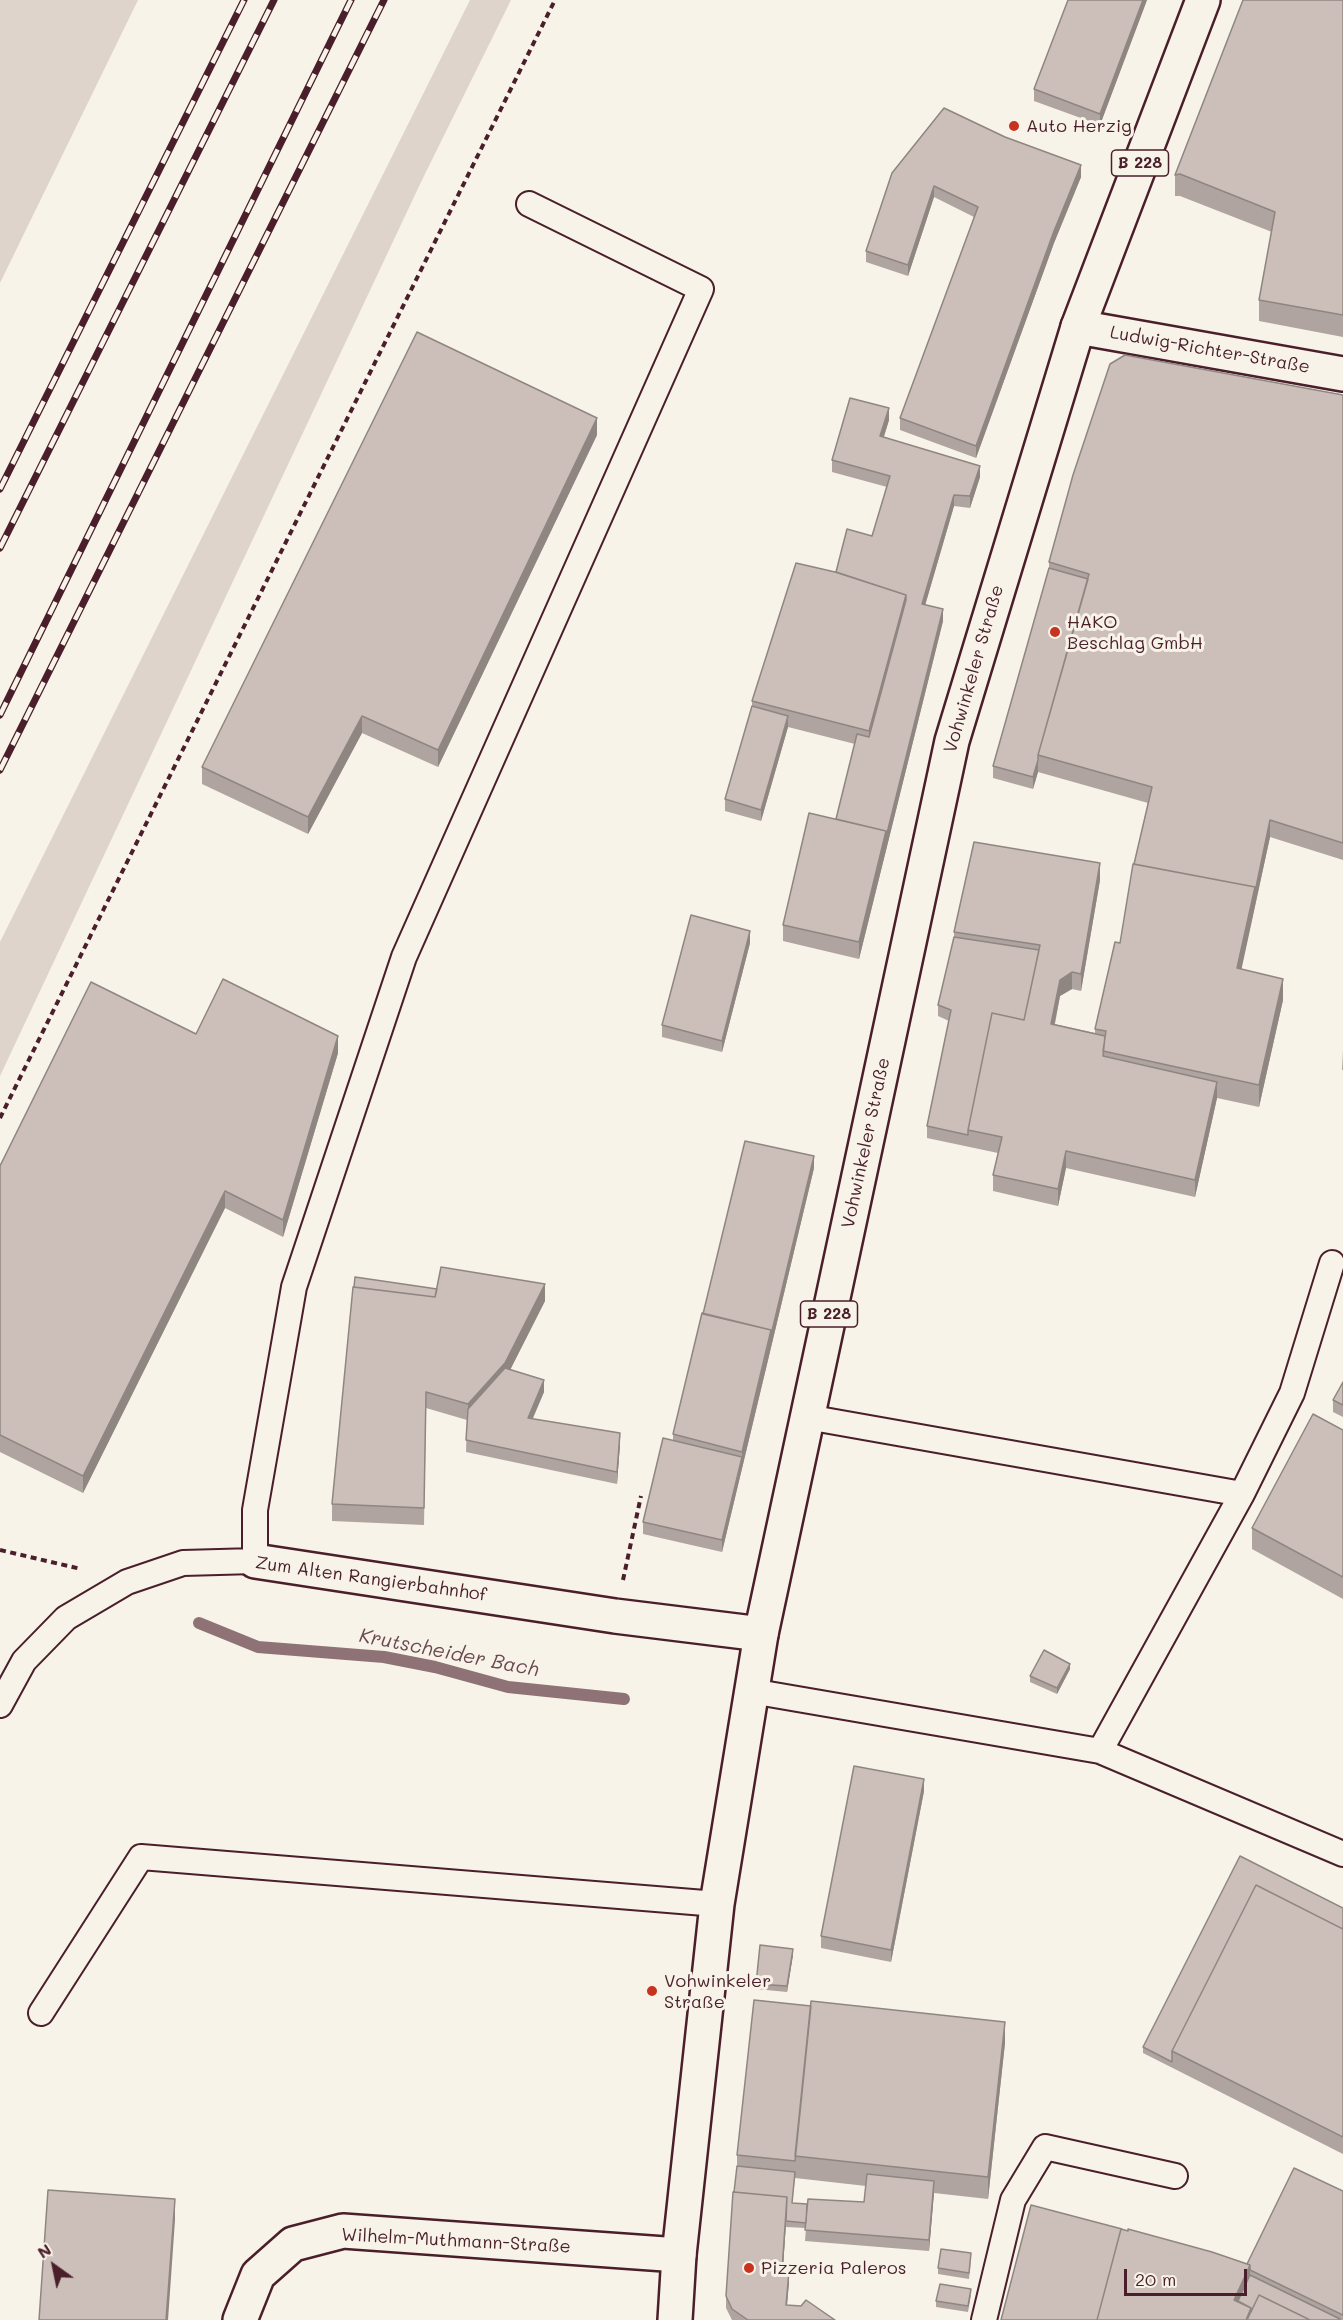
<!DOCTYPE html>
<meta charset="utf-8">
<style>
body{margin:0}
#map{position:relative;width:1343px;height:2320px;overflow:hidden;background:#f7f3e8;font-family:Mali,sans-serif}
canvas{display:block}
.north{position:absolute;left:24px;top:2236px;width:60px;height:60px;-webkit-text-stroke:4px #f7f3e8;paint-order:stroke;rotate:327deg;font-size:16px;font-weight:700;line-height:24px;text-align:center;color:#4a1f2b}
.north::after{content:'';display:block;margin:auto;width:21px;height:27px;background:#4a1f2b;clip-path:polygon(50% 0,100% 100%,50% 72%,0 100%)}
.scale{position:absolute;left:1124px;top:2269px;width:123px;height:27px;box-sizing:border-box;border:3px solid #4a1f2b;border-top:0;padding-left:8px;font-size:18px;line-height:21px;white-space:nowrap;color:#4a1f2b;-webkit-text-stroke:4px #f7f3e8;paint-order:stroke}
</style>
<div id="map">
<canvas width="1343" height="2320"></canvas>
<div class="north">N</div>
<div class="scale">20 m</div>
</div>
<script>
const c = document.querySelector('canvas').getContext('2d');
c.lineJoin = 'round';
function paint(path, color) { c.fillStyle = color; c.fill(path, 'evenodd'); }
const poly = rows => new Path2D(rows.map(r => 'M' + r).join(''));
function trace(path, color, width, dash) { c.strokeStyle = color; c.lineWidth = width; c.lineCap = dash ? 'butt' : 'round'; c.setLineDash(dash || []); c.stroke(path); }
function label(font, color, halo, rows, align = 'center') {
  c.font = font + ' Mali,sans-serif'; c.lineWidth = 6; c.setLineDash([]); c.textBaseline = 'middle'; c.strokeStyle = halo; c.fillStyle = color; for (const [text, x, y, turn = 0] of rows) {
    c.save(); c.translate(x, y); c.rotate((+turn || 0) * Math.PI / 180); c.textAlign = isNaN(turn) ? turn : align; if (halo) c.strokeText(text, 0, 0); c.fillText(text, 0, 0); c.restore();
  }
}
const green = poly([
 [0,0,138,0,0,283],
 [470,0,511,0,422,180,0,1076,0,942]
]);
const stream = poly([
 [199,1623,258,1647,384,1657,435,1667,508,1687,624,1699]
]);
const path = poly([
 [0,1118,555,0],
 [0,1550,81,1569],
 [623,1580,641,1496]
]);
const service = poly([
 [807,1417,1242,1494],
 [751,1691,1100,1751,1343,1854],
 [0,1705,24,1661,66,1618,127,1582,183,1563,255,1561,255,1510,294,1287,404,957,701,289,529,204],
 [1100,1751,1242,1494,1292,1393,1332,1263],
 [41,2013,141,1857,717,1904],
 [984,2320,1013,2200,1045,2147,1175,2176]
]);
const minor = poly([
 [1078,327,1343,374],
 [255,1561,615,1616,761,1634],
 [240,2320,258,2275,293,2244,343,2231,679,2255]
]);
const primary = poly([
 [675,2320,679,2255,717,1904,761,1634,952,741,1078,327,1203,0]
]);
const rail = poly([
 [0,489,244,0],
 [0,548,274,0],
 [0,715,351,0],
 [0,770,384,0]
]);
const wall = poly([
 [1147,0,1100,125,1034,101,1034,89],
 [1343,0,1343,337,1259,321,1259,300,1272,232,1180,196,1175,196,1175,175],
 [892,173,1081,177,1054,243,976,458,900,430,900,418,974,217,934,197,908,276,866,262,866,251],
 [1343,395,1343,860,1270,837,1241,969,1283,1000,1259,1107,1217,1098,1195,1197,1066,1168,1058,1206,993,1191,993,1175,998,1153,927,1138,927,1126,949,1021,938,1016,938,1005,954,937,954,932,1100,880,1081,991,1072,989,1060,996,1055,1024,1095,1033,1095,1029,1120,943,1134,864,1148,803,1038,772,1033,789,993,778,993,766,1049,568,1049,562],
 [889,420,884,437,980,477,970,508,954,506,925,605,943,621,859,959,783,941,783,925,836,819,855,744,788,727,761,821,725,811,725,799,752,706,752,701,836,572,872,536,887,487,832,472,832,460],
 [597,435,438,767,362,733,308,834,202,784,202,767],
 [750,943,722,1052,662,1037,662,1025],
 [196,1034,338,1053,283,1237,225,1208,83,1493,0,1452,0,1166],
 [1343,1050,1343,1070,1342,1070],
 [814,1168,722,1552,643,1534,643,1522,673,1441,673,1434,703,1314],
 [437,1289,545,1301,510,1370,544,1392,532,1419,620,1444,617,1484,466,1452,467,1420,426,1408,424,1525,332,1521,332,1504],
 [1343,1382,1343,1417,1333,1412,1333,1400],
 [1343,1430,1343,1599,1252,1549,1252,1528],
 [1070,1669,1057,1694,1030,1682,1030,1676],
 [924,1791,891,1962,821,1948,821,1936],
 [1343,1908,1343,2154,1143,2053,1143,2047],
 [793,1955,787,1992,756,1989,756,1984],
 [1005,2043,988,2199,934,2193,929,2251,805,2241,806,2228,786,2227,786,2220,783,2270,789,2282,787,2305,835,2320,732,2320,726,2308,726,2296,734,2192,737,2166,737,2155],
 [795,2178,866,2186,864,2202,807,2204,792,2203],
 [1343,2191,1343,2320,1001,2320,1247,2264],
 [971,2259,969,2279,938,2274,938,2268],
 [971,2295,968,2312,936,2307,936,2301]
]);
const shadedWall = poly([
 [1143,0,1147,0,1100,125,1100,114],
 [1081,165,1081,177,1054,243,976,458,976,446,1054,231],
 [934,186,934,197,908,276,908,265],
 [889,408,889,420,880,448,880,436],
 [597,418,597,435,438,767,438,750],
 [980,466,980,477,970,508,970,496],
 [954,495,954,506,922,616,922,604],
 [906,595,906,612,869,748,869,731],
 [943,609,943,621,859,959,859,942,886,831],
 [362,716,362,733,308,834,308,817],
 [788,716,788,727,761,821,761,810],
 [1038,760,1038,772,1033,789,1033,777],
 [1270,820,1270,837,1237,990,1237,968],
 [1100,863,1100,880,1081,991,1081,974],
 [750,931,750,943,722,1052,722,1041],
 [1072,972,1072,989,1060,996,1051,1041,1051,1024,1060,980],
 [1283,979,1283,1000,1259,1107,1259,1085],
 [338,1036,338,1053,283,1237,283,1220],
 [1217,1082,1217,1098,1195,1197,1195,1180],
 [1066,1151,1066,1168,1058,1206,1058,1189],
 [814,1156,814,1168,722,1552,722,1540,742,1457,742,1452],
 [225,1191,225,1208,83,1493,83,1476],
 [545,1284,545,1301,505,1380,468,1420,468,1404],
 [544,1380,544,1392,528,1430,528,1418],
 [620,1433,620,1444,617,1484,617,1472],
 [1070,1664,1070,1669,1057,1694,1057,1688],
 [924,1779,924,1791,891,1962,891,1950],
 [793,1949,793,1955,787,1992,787,1986],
 [1005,2022,1005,2043,988,2199,988,2177],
 [934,2181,934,2193,929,2251,929,2240],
 [787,2197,787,2208,782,2282,782,2270],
 [175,2199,175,2220,168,2320,166,2320],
 [1250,2265,1250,2287,1239,2312,1234,2300],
 [789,2271,789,2282,786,2317,786,2305]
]);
const building = poly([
 [1068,0,1143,0,1100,114,1034,89,1068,0],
 [1243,0,1343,0,1343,315,1259,300,1275,212,1180,174,1175,175,1243,0],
 [944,108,1005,137,1081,165,1054,231,976,446,900,418,978,207,934,186,908,265,866,251,892,173,944,108],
 [417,332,597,418,438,750,362,716,308,817,202,767,417,332],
 [1125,355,1343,395,1343,843,1270,820,1255,892,1255,887,1134,864,1152,787,1038,755,1089,574,1049,562,1073,475,1110,364,1125,355],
 [850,398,889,408,880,436,980,466,970,496,954,495,922,604,943,609,886,837,886,831,836,819,857,734,869,737,906,600,906,595,836,572,847,529,872,536,890,476,832,460,850,398],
 [796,563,835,572,906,595,869,731,752,701,796,563],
 [1049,568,1088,579,1038,755,1038,760,1033,777,993,766,1049,568],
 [752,706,788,716,761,810,725,799,752,706],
 [809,813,886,831,859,942,783,925,809,813],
 [974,842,1100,863,1081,974,1072,972,1060,980,1051,1024,1105,1036,1103,1056,1217,1082,1195,1180,1066,1151,1058,1189,993,1175,1002,1137,968,1130,992,1013,1024,1020,1040,945,954,932,974,842],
 [1133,864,1255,887,1237,968,1283,979,1259,1085,1103,1051,1106,1031,1095,1029,1115,942,1120,943,1133,864],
 [691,915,750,931,722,1041,662,1025,691,915],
 [954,937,1039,950,1024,1020,992,1013,968,1130,968,1135,927,1126,951,1010,938,1005,954,937],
 [223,979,338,1036,283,1220,225,1191,83,1476,0,1435,0,1166,91,982,196,1034,223,979],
 [745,1141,814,1156,771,1335,771,1330,703,1314,745,1141],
 [441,1267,545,1284,505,1363,468,1404,426,1392,424,1508,332,1504,353,1287,435,1297,441,1267],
 [355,1277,437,1289,435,1297,354,1287,355,1277],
 [702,1313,771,1330,742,1452,673,1434,702,1313],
 [505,1368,544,1380,528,1418,620,1433,617,1472,466,1440,468,1409,505,1368],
 [1343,1382,1343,1405,1333,1400,1343,1382],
 [1313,1414,1343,1430,1343,1577,1252,1528,1313,1414],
 [663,1438,742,1457,722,1540,643,1522,663,1438],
 [1044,1650,1070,1664,1057,1688,1030,1676,1044,1650],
 [854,1766,924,1779,891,1950,821,1936,854,1766],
 [1240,1856,1343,1908,1343,1929,1256,1885,1172,2051,1172,2062,1143,2047,1240,1856],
 [1256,1885,1343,1929,1343,2137,1172,2051,1256,1885],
 [760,1945,793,1949,787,1986,756,1984,760,1945],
 [754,2000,811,2006,795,2161,737,2155,754,2000],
 [811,2001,1005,2022,988,2177,795,2156,811,2001],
 [737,2166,795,2172,792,2203,807,2204,806,2223,786,2221,787,2197,734,2192,737,2166],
 [1294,2168,1343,2191,1343,2315,1250,2270,1250,2265,1247,2264,1294,2168],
 [867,2174,934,2181,929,2240,805,2230,808,2199,864,2202,867,2174],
 [48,2190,175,2199,166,2320,39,2320,48,2190],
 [733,2192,787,2197,782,2270,789,2271,786,2305,801,2306,806,2300,835,2320,748,2320,732,2309,726,2296,733,2192],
 [1031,2205,1122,2229,1121,2229,1097,2320,1001,2320,1031,2205],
 [1121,2229,1128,2231,1128,2229,1212,2252,1250,2265,1234,2300,1251,2308,1246,2320,1097,2320,1121,2229],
 [941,2249,971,2253,969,2273,938,2268,941,2249],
 [1250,2275,1340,2319,1339,2320,1310,2320,1259,2295,1251,2312,1251,2308,1238,2301,1250,2275],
 [940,2284,971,2289,968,2306,936,2301,940,2284],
 [1259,2295,1310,2320,1247,2320,1259,2295]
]);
const markers = [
 [1014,126,6,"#c8321e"],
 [1055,632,6,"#c8321e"],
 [652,1991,6,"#c8321e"],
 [749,2268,6,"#c8321e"]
];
const shields = [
 [1140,163,57],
 [829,1314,57]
];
const shieldNames = [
 ["B 228",1140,163],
 ["B 228",829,1314]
];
const poiNames = [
 ["Auto Herzig",1026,126],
 ["HAKO",1067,622],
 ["Beschlag GmbH",1067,643],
 ["Vohwinkeler",664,1981],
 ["Straße",664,2002],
 ["Pizzeria Paleros",761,2268]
];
const streetNames = [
 ["Ludwig-Richter-Straße",1210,350,10],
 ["Vohwinkeler Straße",974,669,-74],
 ["Vohwinkeler Straße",866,1143,-78],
 ["Zum Alten Rangierbahnhof",371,1579,8],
 ["Wilhelm-Muthmann-Straße",456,2241,3]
];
const waterNames = [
 ["Krutscheider Bach",449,1653,11]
];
paint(green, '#ded4cc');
trace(stream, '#8e7275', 12);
trace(service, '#4a1f2b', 28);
trace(minor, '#4a1f2b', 38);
trace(primary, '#4a1f2b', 38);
trace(path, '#4a1f2b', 4, [6, 4.5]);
trace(service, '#f7f3e8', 24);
trace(minor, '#f7f3e8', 33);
trace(primary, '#f7f3e8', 33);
trace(rail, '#4a1f2b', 7);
trace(rail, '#f7f3e8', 4.5, [14]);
paint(wall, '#afa49f');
paint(shadedWall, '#8f8682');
paint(building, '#ccbfb9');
trace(building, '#8f8682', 1.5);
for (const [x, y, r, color] of markers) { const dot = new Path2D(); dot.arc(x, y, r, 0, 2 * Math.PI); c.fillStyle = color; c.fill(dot); trace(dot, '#f7f3e8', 2); }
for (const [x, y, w] of shields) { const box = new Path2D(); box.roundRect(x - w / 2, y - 13, w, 26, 4.5); c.fillStyle = '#f7f3e8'; c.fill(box); trace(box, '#4a1f2b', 1.5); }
label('bold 16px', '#4a1f2b', null, shieldNames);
label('18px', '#4a1f2b', '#f7f3e8', poiNames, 'left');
label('18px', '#4a1f2b', '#f7f3e8', streetNames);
label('italic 20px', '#6c4950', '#f7f3e8', waterNames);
</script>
